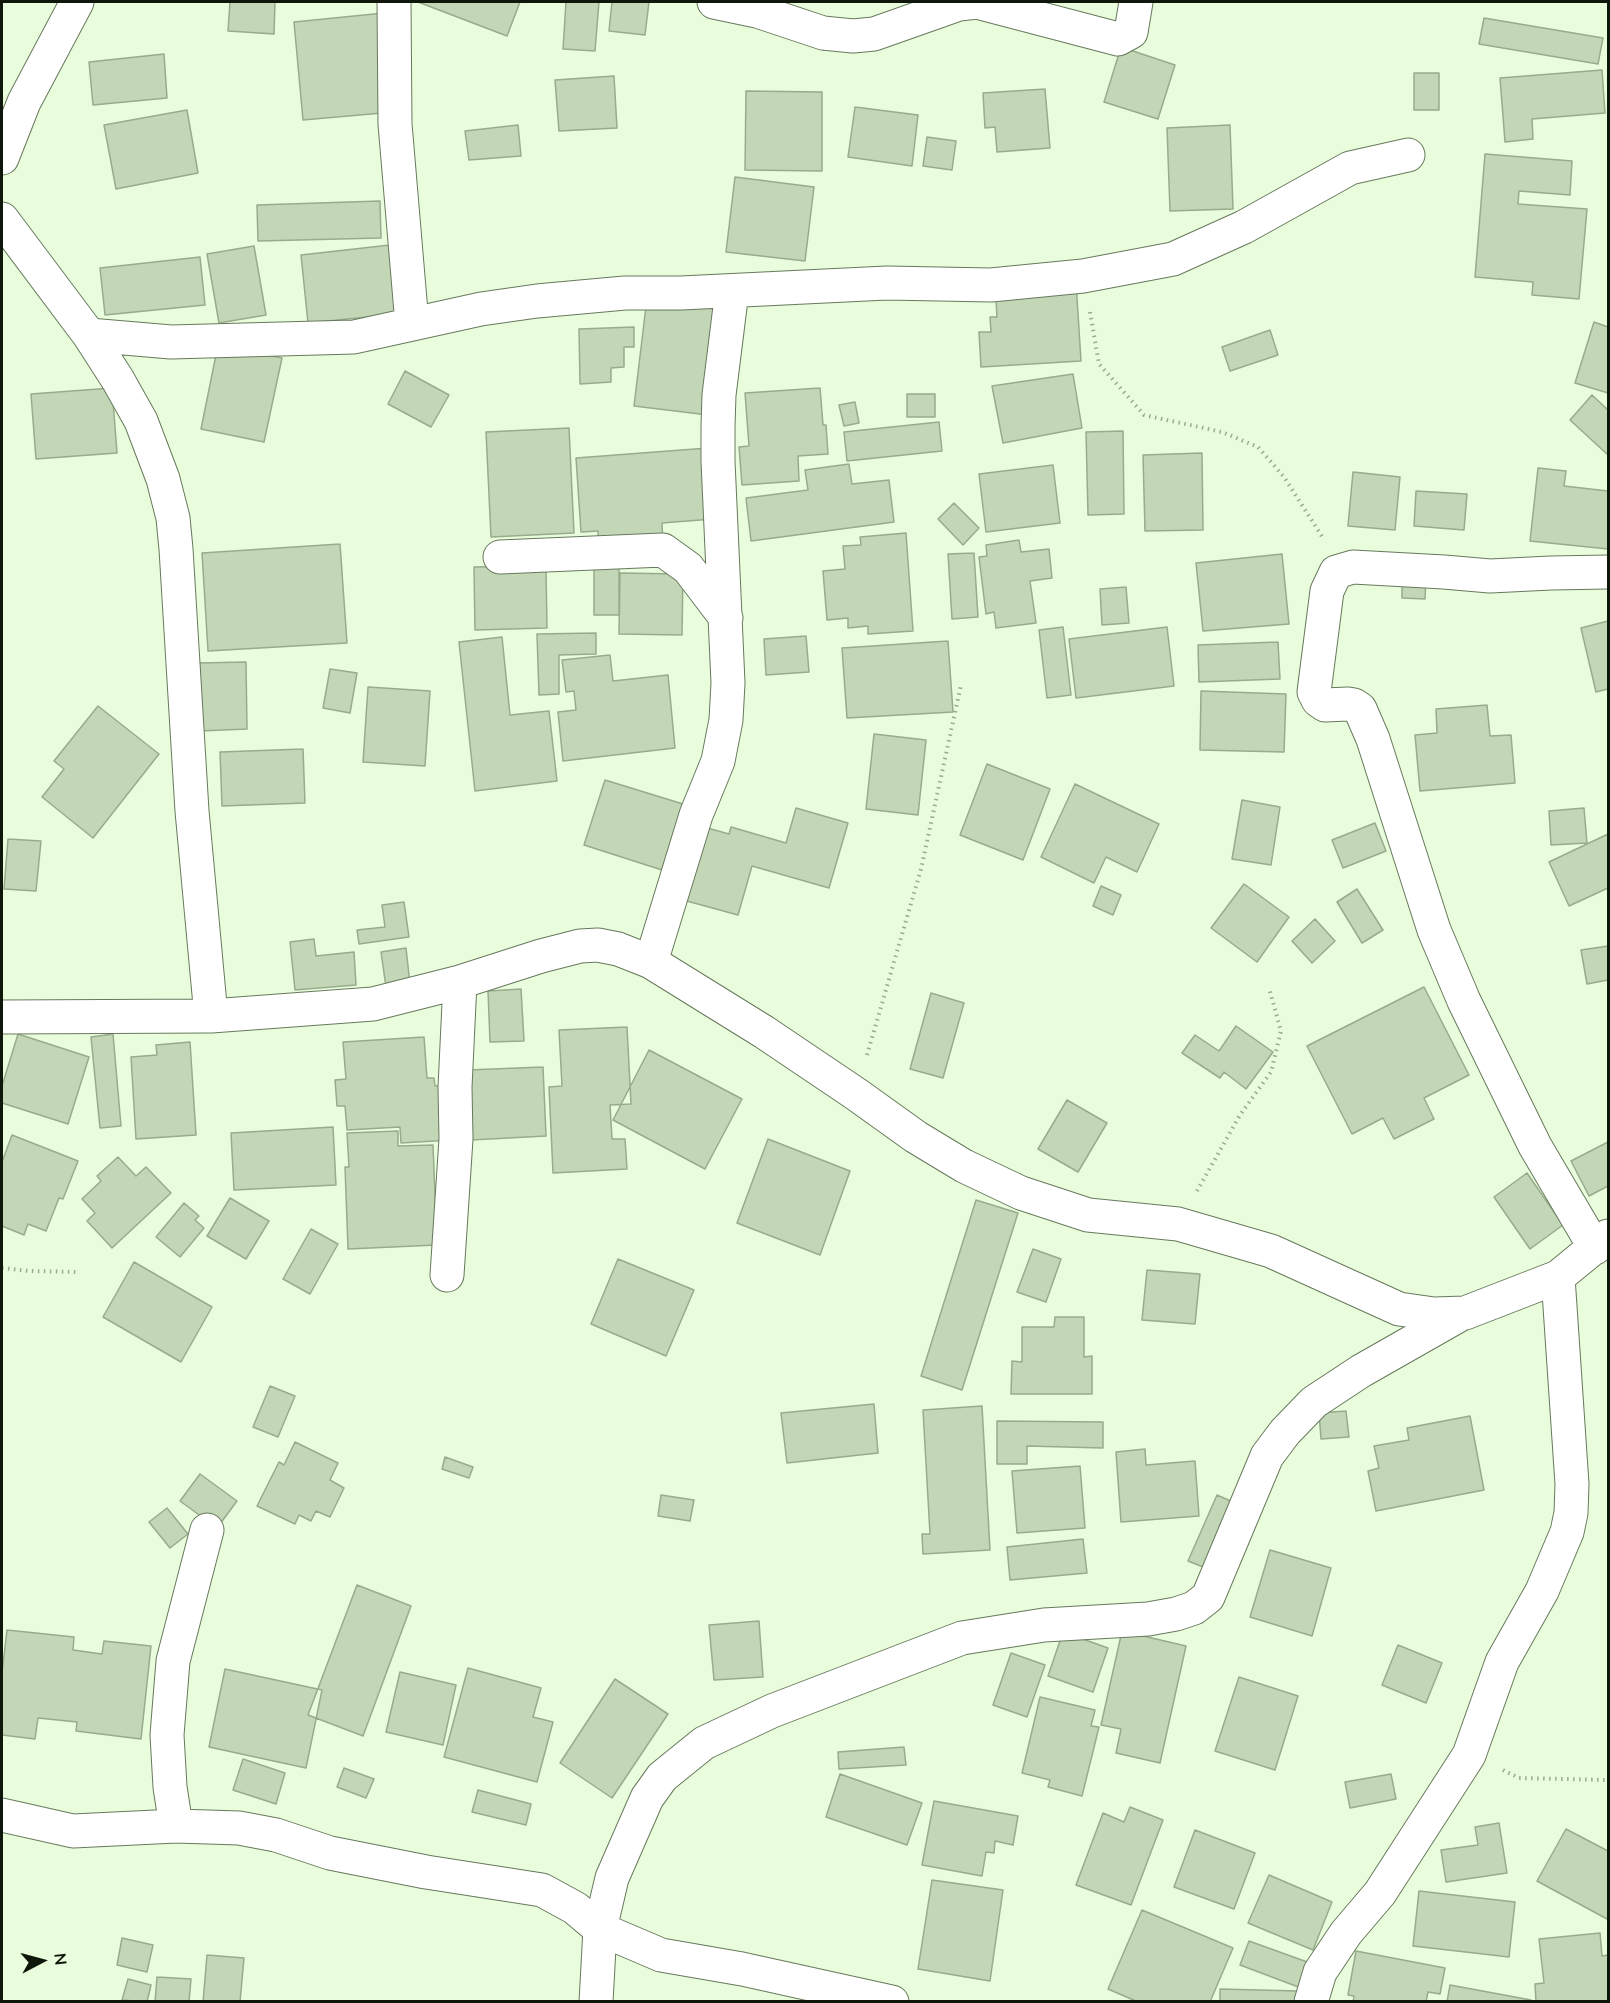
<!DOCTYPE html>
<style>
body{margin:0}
#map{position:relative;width:1610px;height:2003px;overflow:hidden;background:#e9fddc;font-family:"Nunito Sans",sans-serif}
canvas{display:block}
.frame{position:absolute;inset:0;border:3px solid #0f160a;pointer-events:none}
.north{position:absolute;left:12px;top:1931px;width:60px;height:60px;-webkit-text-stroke:4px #e9fddc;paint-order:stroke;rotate:84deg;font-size:16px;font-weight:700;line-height:24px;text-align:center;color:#0f160a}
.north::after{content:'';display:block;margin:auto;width:21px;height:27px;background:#0f160a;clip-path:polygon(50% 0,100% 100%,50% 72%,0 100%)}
</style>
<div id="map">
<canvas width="1610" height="2003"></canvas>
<div class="frame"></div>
<div class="north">N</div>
</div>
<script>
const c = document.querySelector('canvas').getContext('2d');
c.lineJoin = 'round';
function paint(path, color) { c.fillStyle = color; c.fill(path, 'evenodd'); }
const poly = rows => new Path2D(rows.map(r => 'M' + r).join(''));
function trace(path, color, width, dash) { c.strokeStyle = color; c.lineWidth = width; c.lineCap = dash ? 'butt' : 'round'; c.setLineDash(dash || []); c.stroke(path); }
const building = poly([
 [230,2,275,2,274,34,228,31,230,2],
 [418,2,520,2,507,36,418,2],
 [566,2,599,2,595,51,563,49,566,2],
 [612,2,649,2,645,35,609,31,612,2],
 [384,13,394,112,303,120,294,22,384,13],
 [1484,18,1603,38,1598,64,1479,44,1484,18],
 [1121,47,1175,65,1158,119,1104,102,1121,47],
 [164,54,167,98,93,105,89,62,164,54],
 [1602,70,1605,113,1532,119,1533,139,1505,142,1500,78,1602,70],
 [1414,73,1439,73,1439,110,1414,110,1414,73],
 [614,76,617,128,559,131,555,80,614,76],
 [1045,89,1050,148,997,152,995,127,985,128,983,93,1045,89],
 [746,91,822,92,822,171,745,170,746,91],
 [855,107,918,115,912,166,848,157,855,107],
 [187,110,198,173,116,189,104,125,187,110],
 [518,125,521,156,469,160,465,131,518,125],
 [1230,125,1233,209,1170,211,1167,128,1230,125],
 [927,137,956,141,952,170,923,166,927,137],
 [1485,154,1572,161,1570,195,1519,191,1518,204,1587,209,1579,299,1532,295,1533,282,1475,277,1485,154],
 [735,177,814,187,805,261,726,252,735,177],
 [380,201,381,238,258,241,257,205,380,201],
 [390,245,397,314,308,323,301,255,390,245],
 [254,246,266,315,219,323,207,254,254,246],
 [200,257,205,305,105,315,100,268,200,257],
 [1076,282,1081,361,981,367,979,332,991,332,990,317,997,317,996,299,1076,282],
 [647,298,721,308,708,415,634,406,647,298],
 [1594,322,1608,327,1608,393,1575,383,1594,322],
 [634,327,634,347,624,347,624,367,611,368,611,382,580,384,579,329,634,327],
 [1270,330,1278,355,1230,371,1222,347,1270,330],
 [218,345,282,358,264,442,201,429,218,345],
 [405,371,449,395,431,427,388,404,405,371],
 [1073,374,1082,428,1003,443,992,386,1073,374],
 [112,388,117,453,36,459,31,394,112,388],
 [820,388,823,425,826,425,828,454,798,456,799,481,742,485,739,447,749,446,745,393,820,388],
 [907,394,935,394,935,417,907,417,907,394],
 [1592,395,1608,410,1608,455,1570,420,1592,395],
 [855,402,859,423,844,426,839,405,855,402],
 [939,422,942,451,847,461,844,432,939,422],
 [569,428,574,533,491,537,486,432,569,428],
 [1123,431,1124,514,1088,515,1086,432,1123,431],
 [708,448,713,519,662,523,663,544,599,549,598,531,581,532,576,458,708,448],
 [1202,453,1203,530,1145,531,1143,455,1202,453],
 [849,464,852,484,889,480,894,522,751,541,746,498,808,490,805,470,849,464],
 [1053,465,1060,523,986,532,979,474,1053,465],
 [1538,468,1566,471,1564,486,1608,491,1608,549,1530,541,1538,468],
 [1353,472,1400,477,1395,530,1348,526,1353,472],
 [1416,491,1467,494,1464,530,1414,526,1416,491],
 [954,503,979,528,963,545,938,519,954,503],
 [906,533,913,631,868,634,868,626,848,628,848,618,827,620,823,571,845,569,843,546,861,545,860,537,906,533],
 [1019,540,1021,552,1049,549,1052,578,1030,581,1036,623,996,628,994,612,986,614,979,557,987,556,986,545,1019,540],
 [340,544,347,643,208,651,202,553,340,544],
 [974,553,978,617,952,619,948,554,974,553],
 [1282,554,1289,624,1203,631,1196,563,1282,554],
 [594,565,619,566,619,615,594,615,594,565],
 [546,566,547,628,475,630,474,567,546,566],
 [620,573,683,574,682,635,619,634,620,573],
 [1402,574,1426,575,1425,599,1402,598,1402,574],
 [1126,587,1129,623,1102,625,1100,589,1126,587],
 [1608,621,1608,689,1596,692,1581,628,1608,621],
 [1063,627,1071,695,1047,698,1039,630,1063,627],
 [1167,627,1174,686,1076,698,1069,639,1167,627],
 [596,633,596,654,559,655,559,694,539,695,537,634,596,633],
 [806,636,809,672,766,675,764,639,806,636],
 [502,637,510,715,549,711,557,781,475,791,459,642,502,637],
 [948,641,953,712,847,718,842,648,948,641],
 [1278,642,1280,679,1199,682,1198,645,1278,642],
 [610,655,613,681,668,675,675,748,563,761,558,712,576,710,574,691,566,692,562,660,610,655],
 [246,662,247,729,200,731,198,663,246,662],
 [330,669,357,673,350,713,323,708,330,669],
 [368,687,430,691,425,766,363,762,368,687],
 [1201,691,1286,694,1284,752,1200,750,1201,691],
 [1487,705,1490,736,1511,735,1515,783,1420,791,1415,735,1437,733,1436,709,1487,705],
 [98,706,159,754,93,838,42,797,64,769,54,761,98,706],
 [874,734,926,740,918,815,866,809,874,734],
 [303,749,305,803,222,806,220,752,303,749],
 [987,764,1050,789,1023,860,960,835,987,764],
 [605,780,683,804,662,870,584,845,605,780],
 [1075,784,1159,824,1137,872,1106,857,1094,883,1041,857,1075,784],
 [1242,800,1280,807,1271,865,1232,859,1242,800],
 [796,808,848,823,829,888,752,866,738,915,683,900,704,827,729,834,731,827,786,843,796,808],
 [1584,808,1587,843,1551,845,1549,811,1584,808],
 [1375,823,1386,851,1343,868,1332,840,1375,823],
 [1608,834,1608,888,1569,906,1549,862,1608,834],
 [8,839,41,841,36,891,4,889,8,839],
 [1244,884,1289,917,1257,962,1211,928,1244,884],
 [1101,886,1121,895,1113,915,1093,906,1101,886],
 [1357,889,1383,930,1362,943,1337,902,1357,889],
 [404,902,409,937,359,944,357,930,385,927,382,905,404,902],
 [1315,919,1335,941,1312,963,1292,941,1315,919],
 [314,939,316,956,354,952,356,985,295,990,290,942,314,939],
 [1608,946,1608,980,1587,984,1581,950,1608,946],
 [406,948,410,984,386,987,381,952,406,948],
 [1424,987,1469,1075,1424,1098,1434,1119,1394,1139,1383,1118,1352,1134,1307,1046,1424,987],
 [521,989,524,1041,490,1042,488,991,521,989],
 [931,993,964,1003,943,1078,910,1069,931,993],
 [1236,1026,1273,1052,1246,1089,1224,1072,1220,1078,1182,1053,1195,1035,1219,1051,1236,1026],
 [627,1027,631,1104,610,1105,612,1139,625,1139,627,1169,553,1173,549,1087,562,1086,559,1030,627,1027],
 [18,1034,89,1057,68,1124,2,1103,2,1086,18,1034],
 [113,1034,121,1126,100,1128,91,1037,113,1034],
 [424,1037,427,1078,434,1078,435,1086,448,1085,452,1140,401,1143,400,1127,347,1130,345,1106,337,1106,335,1080,346,1079,343,1042,424,1037],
 [190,1042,196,1135,136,1139,131,1057,157,1055,156,1045,190,1042],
 [649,1050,742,1099,705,1169,613,1120,649,1050],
 [543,1067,546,1136,471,1140,467,1070,543,1067],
 [1067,1100,1107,1123,1078,1172,1038,1149,1067,1100],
 [333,1127,336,1185,234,1190,231,1133,333,1127],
 [398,1131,398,1146,433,1145,437,1245,348,1249,345,1167,349,1167,347,1133,398,1131],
 [12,1135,78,1161,63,1199,59,1198,46,1231,28,1224,24,1235,2,1226,2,1162,12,1135],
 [768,1139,850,1171,820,1255,737,1223,768,1139],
 [1608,1142,1608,1186,1589,1196,1571,1161,1608,1142],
 [118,1157,136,1176,146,1167,171,1193,112,1248,87,1221,95,1213,82,1199,101,1181,97,1176,118,1157],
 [1527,1173,1563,1225,1530,1249,1494,1197,1527,1173],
 [230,1198,269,1221,246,1259,207,1236,230,1198],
 [976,1200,1018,1213,962,1390,921,1376,976,1200],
 [184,1203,199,1216,195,1220,204,1228,180,1257,156,1237,184,1203],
 [311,1229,338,1244,310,1294,283,1279,311,1229],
 [1033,1249,1061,1259,1046,1302,1017,1292,1033,1249],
 [618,1259,694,1290,666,1356,591,1324,618,1259],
 [134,1262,212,1307,181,1362,103,1317,134,1262],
 [1147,1270,1200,1274,1195,1324,1142,1320,1147,1270],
 [1055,1317,1084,1317,1084,1357,1092,1356,1092,1394,1011,1394,1012,1361,1022,1362,1022,1327,1054,1327,1055,1317],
 [270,1386,295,1396,278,1437,253,1427,270,1386],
 [874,1404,878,1453,787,1463,781,1413,874,1404],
 [982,1406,990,1550,923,1554,922,1534,930,1534,923,1410,982,1406],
 [1346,1411,1349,1437,1321,1439,1319,1413,1346,1411],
 [1470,1416,1484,1490,1376,1511,1368,1471,1379,1468,1374,1446,1409,1440,1407,1428,1470,1416],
 [997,1421,1103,1422,1103,1448,1027,1446,1027,1464,997,1464,997,1421],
 [295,1442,338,1463,330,1480,344,1488,330,1517,316,1511,311,1521,299,1515,295,1524,257,1506,279,1462,284,1465,295,1442],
 [1145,1449,1146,1465,1195,1461,1199,1516,1121,1522,1116,1452,1145,1449],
 [445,1457,473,1467,469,1478,442,1469,445,1457],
 [1080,1466,1085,1528,1017,1533,1012,1471,1080,1466],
 [200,1474,237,1501,217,1528,180,1501,200,1474],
 [661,1495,694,1500,690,1521,658,1516,661,1495],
 [1217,1495,1242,1506,1213,1571,1188,1561,1217,1495],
 [167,1508,188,1534,170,1548,149,1522,167,1508],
 [1083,1539,1087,1573,1010,1580,1007,1547,1083,1539],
 [1270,1550,1331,1568,1312,1636,1250,1617,1270,1550],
 [357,1585,411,1606,363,1736,308,1715,357,1585],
 [759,1621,763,1677,714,1680,709,1625,759,1621],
 [7,1630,74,1637,73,1650,102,1654,104,1641,151,1646,141,1739,76,1731,77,1722,38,1718,35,1739,2,1735,2,1673,7,1630],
 [1122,1631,1186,1646,1160,1763,1116,1753,1121,1729,1101,1725,1122,1631],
 [1063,1632,1108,1648,1093,1692,1048,1676,1063,1632],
 [1398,1645,1442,1663,1426,1703,1382,1685,1398,1645],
 [1011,1653,1045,1665,1027,1717,993,1705,1011,1653],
 [468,1668,541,1688,533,1717,553,1722,537,1782,444,1757,468,1668],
 [225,1669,322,1690,306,1768,209,1747,225,1669],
 [400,1672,456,1685,443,1745,386,1732,400,1672],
 [1239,1677,1298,1696,1275,1770,1215,1751,1239,1677],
 [615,1679,668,1714,612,1798,560,1763,615,1679],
 [1040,1697,1095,1710,1091,1726,1099,1727,1082,1796,1048,1787,1050,1780,1022,1773,1040,1697],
 [904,1747,906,1765,839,1769,838,1752,904,1747],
 [243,1759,285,1773,276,1804,233,1790,243,1759],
 [344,1768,374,1779,366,1798,337,1787,344,1768],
 [840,1774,922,1803,907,1845,826,1817,840,1774],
 [1391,1774,1396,1799,1350,1808,1345,1782,1391,1774],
 [478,1790,531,1804,526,1825,472,1812,478,1790],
 [934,1801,1018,1816,1013,1845,995,1841,994,1853,986,1852,982,1876,922,1865,934,1801],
 [1130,1807,1163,1820,1131,1905,1076,1885,1103,1813,1124,1822,1130,1807],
 [1499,1823,1507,1873,1446,1882,1441,1850,1478,1845,1475,1827,1499,1823],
 [1566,1829,1608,1851,1608,1916,1607,1919,1537,1881,1566,1829],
 [1195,1830,1255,1853,1234,1909,1174,1887,1195,1830],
 [1269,1875,1332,1902,1313,1950,1248,1923,1269,1875],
 [932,1880,1003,1890,990,1981,918,1969,932,1880],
 [1419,1891,1515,1902,1509,1957,1413,1946,1419,1891],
 [1142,1910,1233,1948,1210,2002,1138,2002,1108,1989,1142,1910],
 [1600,1933,1602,1956,1608,1955,1608,2002,1536,2002,1535,1984,1544,1983,1539,1939,1600,1933],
 [122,1938,153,1945,147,1972,117,1965,122,1938],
 [1249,1941,1310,1963,1301,1988,1240,1965,1249,1941],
 [1356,1951,1445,1968,1440,1994,1428,1992,1426,2002,1353,2002,1354,1996,1348,1995,1356,1951],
 [207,1955,244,1958,240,2002,203,2002,207,1955],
 [157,1977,191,1979,189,2002,155,2002,157,1977],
 [128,1979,151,1985,147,2002,122,2000,128,1979],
 [1450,1985,1531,2000,1531,2002,1447,2002,1450,1985],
 [1220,1989,1298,1991,1298,2002,1220,2002,1220,1989]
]);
const path = poly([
 [1090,312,1099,364,1144,415,1222,432,1258,447,1284,477,1323,538],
 [867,1055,921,869,961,685],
 [1197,1191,1240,1115,1271,1072,1281,1031,1269,988],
 [2,1268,29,1271,79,1272],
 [1503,1770,1519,1778,1608,1780]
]);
const minor = poly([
 [394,2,395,124,412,324],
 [714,2,757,11,823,33,853,36,874,34,959,4,977,2,1118,39,1131,32,1136,2],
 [2,158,24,102,77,2],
 [2,219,89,335,118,380,141,421,163,479,173,518,176,549,192,811,211,1016],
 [89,335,171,342,354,337,481,309,537,301,625,293,681,293,887,283,991,285,1083,276,1173,259,1244,227,1350,168,1408,155],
 [500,557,663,550,688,568,726,618],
 [651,962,696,815,718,761,726,720,728,683,718,461,718,426,719,395,732,291],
 [2,1017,211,1016,373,1004,460,982,541,956,580,946,598,945,618,949,651,962,764,1032,856,1094,916,1137,964,1166,1021,1193,1088,1215,1178,1224,1271,1251,1399,1309,1434,1314,1465,1313,1558,1277,1608,1236],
 [1595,1248,1535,1146,1464,1001,1434,930,1373,739,1360,709,1354,705,1348,704,1325,705,1318,700,1314,692,1327,591,1336,572,1353,567,1444,572,1490,576,1551,573,1608,572],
 [447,1275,456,1139,455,1087,460,982],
 [2,1815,73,1831,176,1826,239,1828,276,1835,330,1853,426,1872,542,1890,575,1908,600,1929,661,1955,742,1969,892,2002],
 [176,1826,170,1787,167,1735,173,1661,207,1530],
 [596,2002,600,1929,612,1878,647,1798,662,1777,678,1764,704,1743,772,1711,962,1638,1044,1625,1148,1619,1176,1614,1194,1608,1208,1597,1267,1456,1285,1432,1314,1402,1361,1371,1463,1313],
 [1311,2002,1320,1972,1346,1933,1380,1893,1469,1755,1502,1662,1542,1591,1567,1532,1571,1513,1572,1484,1558,1277]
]);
paint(building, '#c3d7b7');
trace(building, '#98ab8c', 1.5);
trace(minor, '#67795c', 35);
trace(path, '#9bab91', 4, [1.5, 4.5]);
trace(minor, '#fff', 33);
</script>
